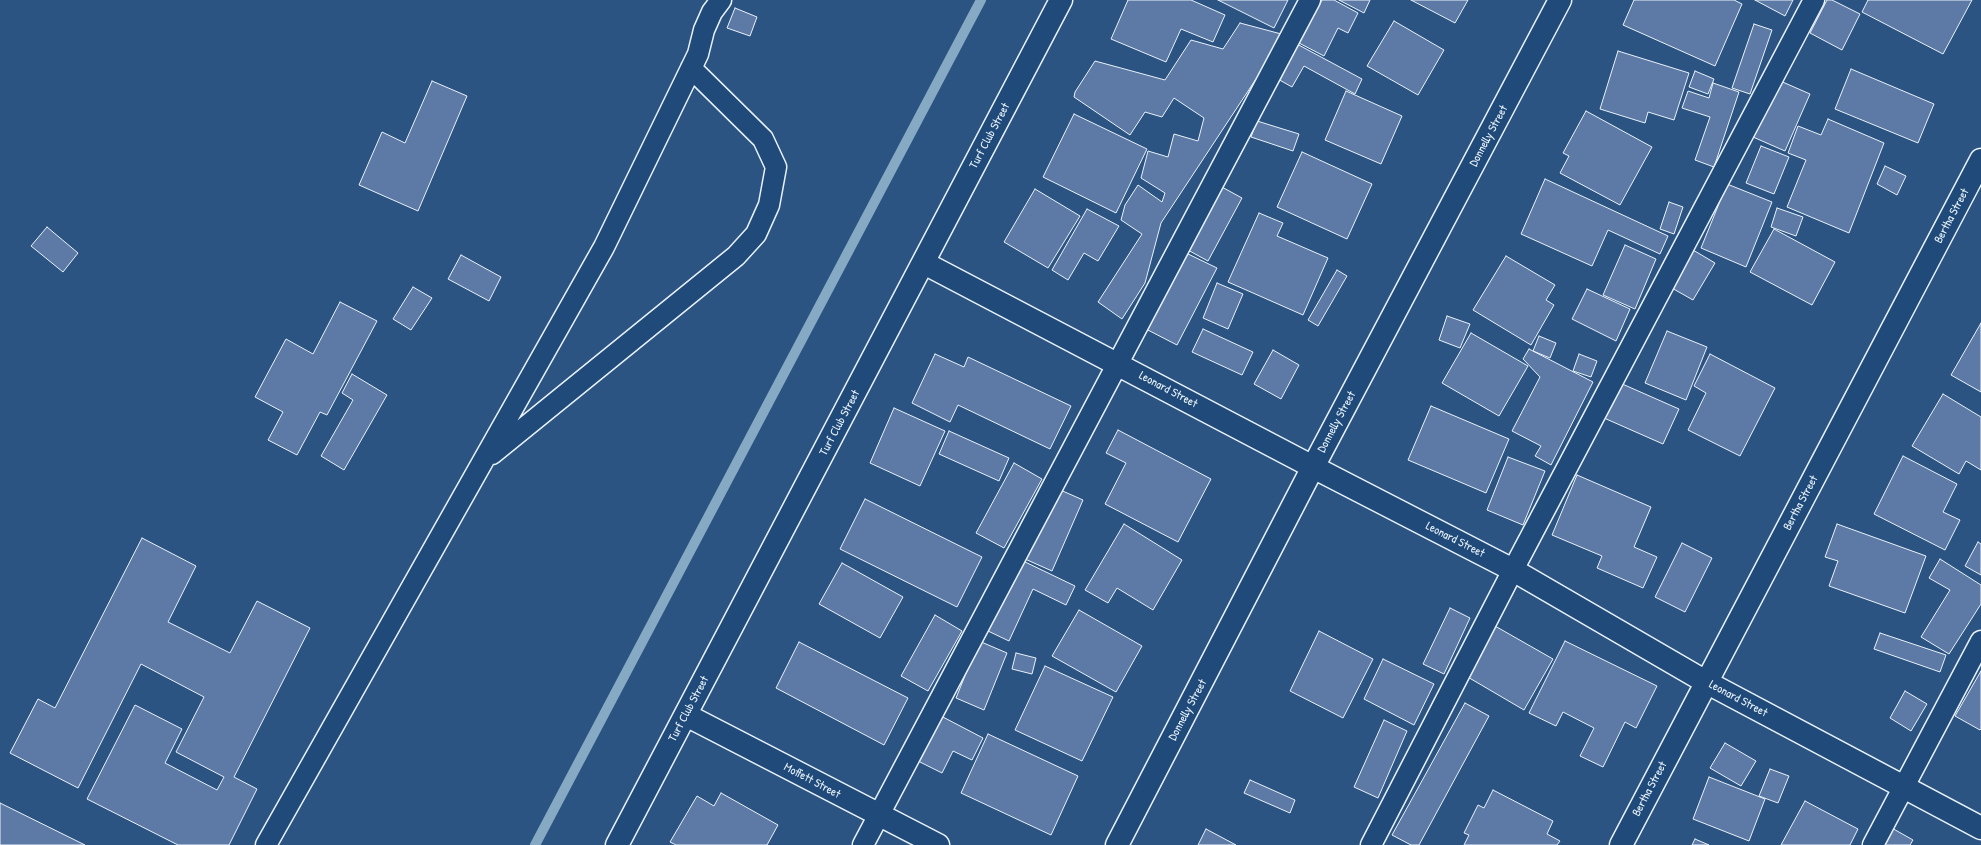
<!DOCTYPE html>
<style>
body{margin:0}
canvas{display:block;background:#2b5483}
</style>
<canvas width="1981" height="845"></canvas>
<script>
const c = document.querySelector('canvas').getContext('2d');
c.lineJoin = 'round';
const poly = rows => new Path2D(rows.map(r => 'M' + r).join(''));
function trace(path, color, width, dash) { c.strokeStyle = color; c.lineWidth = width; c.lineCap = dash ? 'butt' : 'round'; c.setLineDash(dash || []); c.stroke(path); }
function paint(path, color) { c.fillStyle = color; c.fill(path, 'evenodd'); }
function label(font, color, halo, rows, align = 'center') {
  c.font = font + ' "Patrick Hand",sans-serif'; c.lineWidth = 3; c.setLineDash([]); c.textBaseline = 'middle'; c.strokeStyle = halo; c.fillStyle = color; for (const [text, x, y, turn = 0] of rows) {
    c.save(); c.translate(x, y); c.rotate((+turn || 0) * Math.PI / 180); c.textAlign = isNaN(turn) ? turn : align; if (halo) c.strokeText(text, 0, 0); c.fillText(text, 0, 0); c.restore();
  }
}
const stream = poly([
 [535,845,981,0]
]);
const building = poly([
 [1128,0,1191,0,1225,15,1213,42,1181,29,1166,62,1111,39,1128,0],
 [1218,0,1288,0,1274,28,1218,0],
 [1322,0,1334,0,1358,13,1348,33,1338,28,1324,56,1299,43,1322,0],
 [1339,0,1370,0,1364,13,1339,0],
 [1411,0,1468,0,1455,23,1411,0],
 [1634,0,1734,0,1742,4,1715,66,1623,25,1634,0],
 [1755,0,1793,0,1785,16,1755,0],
 [1827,0,1832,0,1860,14,1842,50,1810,33,1827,0],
 [1868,0,1972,0,1943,54,1862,12,1868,0],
 [735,8,757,17,750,36,727,28,735,8],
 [1394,21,1444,50,1418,95,1367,66,1394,21],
 [1240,23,1285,35,1161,223,1145,283,1122,319,1098,302,1142,234,1121,220,1125,205,1138,185,1162,202,1165,193,1141,178,1148,151,1168,157,1174,134,1198,141,1204,118,1174,98,1162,117,1145,112,1130,135,1074,97,1075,92,1095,61,1165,80,1191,40,1223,49,1240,23],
 [1754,24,1772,30,1750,94,1732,88,1754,24],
 [1295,43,1362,79,1355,94,1304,66,1292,87,1276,78,1295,43],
 [1618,51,1689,73,1674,120,1648,112,1645,123,1600,109,1618,51],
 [1851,69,1934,104,1918,143,1835,109,1851,69],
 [1695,71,1714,79,1708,94,1689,87,1695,71],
 [1778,80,1810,94,1785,151,1753,137,1778,80],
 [432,81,467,96,418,211,359,185,382,132,405,143,432,81],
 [1713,83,1739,92,1714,167,1695,160,1710,117,1682,108,1688,91,1709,98,1713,83],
 [1346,91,1402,116,1381,164,1325,140,1346,91],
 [1586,111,1652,147,1620,205,1560,173,1569,156,1563,153,1586,111],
 [1074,114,1147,149,1116,213,1043,177,1074,114],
 [1828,119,1884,143,1849,233,1787,207,1806,160,1788,153,1798,126,1821,135,1828,119],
 [1257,121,1299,134,1293,151,1251,137,1257,121],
 [1761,146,1789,157,1774,194,1746,183,1761,146],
 [1302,152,1372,184,1347,239,1277,207,1302,152],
 [1885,166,1906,176,1897,195,1877,184,1885,166],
 [1545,179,1668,236,1660,254,1608,230,1592,266,1521,234,1545,179],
 [1727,184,1772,202,1746,267,1701,248,1727,184],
 [1220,186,1242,198,1208,261,1186,249,1220,186],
 [1035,189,1080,216,1048,268,1004,242,1035,189],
 [1669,202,1683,207,1674,234,1660,229,1669,202],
 [1777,208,1803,217,1796,236,1771,227,1777,208],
 [1087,209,1119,226,1098,261,1084,253,1068,280,1052,270,1087,209],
 [1259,213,1283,223,1277,236,1328,258,1303,315,1228,282,1259,213],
 [47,227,78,253,63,272,31,246,47,227],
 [1774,229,1835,262,1812,305,1750,272,1774,229],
 [1625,245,1656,259,1635,309,1603,295,1625,245],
 [1693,250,1715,263,1693,300,1670,287,1693,250],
 [1184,252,1217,268,1177,345,1144,328,1184,252],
 [461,255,501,277,489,301,448,279,461,255],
 [1506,256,1555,285,1546,300,1554,305,1531,345,1473,310,1506,256],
 [1337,270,1347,276,1318,326,1308,320,1337,270],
 [1217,283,1243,294,1228,329,1203,318,1217,283],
 [413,287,432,298,411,330,393,319,413,287],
 [1587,289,1630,309,1616,341,1572,319,1587,289],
 [340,302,377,321,327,415,320,412,297,455,268,440,283,412,255,397,286,339,313,354,340,302],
 [1447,316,1470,324,1460,348,1439,340,1447,316],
 [1981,323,1981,392,1951,375,1981,323],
 [1203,329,1253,352,1242,375,1192,352,1203,329],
 [1667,331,1707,347,1686,400,1645,383,1667,331],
 [1471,333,1528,366,1499,416,1442,383,1471,333],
 [1539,336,1556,343,1550,358,1533,351,1539,336],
 [1529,349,1593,382,1551,465,1535,456,1541,446,1512,431,1540,377,1523,359,1529,349],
 [1273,350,1299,365,1281,399,1254,384,1273,350],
 [935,354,964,367,968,357,1071,406,1050,449,958,405,950,422,912,403,935,354],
 [1579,354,1597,361,1591,377,1573,371,1579,354],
 [1710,354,1775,388,1740,456,1688,430,1706,393,1694,386,1710,354],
 [352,374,387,395,344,470,321,456,353,400,342,393,352,374],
 [1620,383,1679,409,1663,444,1604,418,1620,383],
 [1943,394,1981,417,1981,470,1966,461,1959,474,1912,446,1943,394],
 [1431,406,1509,439,1486,493,1408,460,1431,406],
 [894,408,945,431,920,486,870,463,894,408],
 [1118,430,1211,479,1178,542,1105,504,1126,463,1106,453,1118,430],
 [949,431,1009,458,999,481,939,454,949,431],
 [1903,456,1957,484,1943,512,1960,520,1945,550,1874,514,1903,456],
 [1508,457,1545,471,1523,525,1487,510,1508,457],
 [1014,463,1042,479,1004,548,976,533,1014,463],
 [1577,475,1651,507,1634,547,1657,557,1643,588,1597,568,1602,556,1552,535,1577,475],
 [1058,489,1083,500,1052,571,1025,559,1058,489],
 [865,499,982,557,957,607,840,549,865,499],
 [1124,524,1182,560,1153,610,1117,588,1108,603,1085,590,1124,524],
 [1837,524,1926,556,1905,613,1829,586,1838,561,1825,557,1837,524],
 [142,538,196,566,168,622,230,653,257,601,310,628,234,777,257,789,229,845,178,845,87,799,135,705,182,729,165,763,217,790,224,777,176,752,204,697,141,664,78,788,10,753,38,699,55,708,142,538],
 [1978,542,1981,544,1981,575,1965,566,1978,542],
 [1682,543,1712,558,1685,612,1655,597,1682,543],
 [1940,559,1981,585,1981,604,1949,654,1921,637,1950,590,1929,578,1940,559],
 [1021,560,1075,586,1066,605,1033,589,1009,641,988,631,1021,560],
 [842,563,903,597,880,638,819,604,842,563],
 [1450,608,1470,618,1444,674,1423,664,1450,608],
 [1079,610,1142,646,1116,692,1052,656,1079,610],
 [935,615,962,631,928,691,901,676,935,615],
 [1495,626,1553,659,1524,710,1466,676,1495,626],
 [1319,631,1373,659,1343,718,1290,691,1319,631],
 [1880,633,1946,655,1940,672,1874,649,1880,633],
 [979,641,1007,653,984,710,956,698,979,641],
 [1565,641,1657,686,1636,728,1625,722,1603,767,1580,756,1594,728,1563,712,1556,726,1529,713,1565,641],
 [799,642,908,698,884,745,776,688,799,642],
 [1016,653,1036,658,1032,674,1012,669,1016,653],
 [1383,659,1434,684,1414,725,1364,699,1383,659],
 [1045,666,1113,697,1082,761,1015,730,1045,666],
 [1981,671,1981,729,1980,730,1955,716,1981,671],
 [1905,691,1927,704,1911,731,1890,718,1905,691],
 [1465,703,1489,716,1419,845,1411,845,1392,835,1465,703],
 [941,716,983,738,972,760,953,751,942,773,918,761,941,716],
 [1384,720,1407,731,1378,798,1354,787,1384,720],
 [988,734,1078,776,1051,835,961,793,988,734],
 [1725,743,1756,761,1741,786,1710,768,1725,743],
 [1770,769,1789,776,1778,803,1759,796,1770,769],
 [1709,777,1765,799,1749,841,1693,819,1709,777],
 [1250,780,1295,800,1290,813,1244,793,1250,780],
 [1493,790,1553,821,1547,834,1560,841,1557,845,1464,845,1469,835,1464,833,1478,805,1484,808,1493,790],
 [721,793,778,825,767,845,676,845,670,842,697,796,714,806,721,793],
 [1805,801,1858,829,1850,845,1781,845,1805,801],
 [0,803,85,845,0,845,0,803],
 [1890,827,1913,840,1910,845,1880,845,1890,827],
 [1206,829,1236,845,1198,845,1206,829],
 [1695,839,1709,845,1692,845,1695,839]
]);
const service = poly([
 [492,454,736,256,756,234,769,205,776,167,763,139,691,68],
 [266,845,604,247,698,54,704,30,712,12,721,0],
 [863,845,1310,0],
 [1371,845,1513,570,1814,0],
 [1873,845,1981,641]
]);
const minor = poly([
 [924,263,1313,467,1513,570,1706,682,1981,828],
 [686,715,938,845],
 [1117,845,1313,467,1560,0],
 [1621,845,1981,160]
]);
const secondary = poly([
 [617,845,1061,0]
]);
const streetNames = [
 ["Turf Club Street",990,136,-62],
 ["Donnelly Street",1489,136,-62],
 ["Bertha Street",1952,216,-62],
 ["Leonard Street",1168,390,28],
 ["Donnelly Street",1337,422,-62],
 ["Turf Club Street",840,423,-62],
 ["Bertha Street",1801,503,-62],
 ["Leonard Street",1455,540,27],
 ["Leonard Street",1738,699,28],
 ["Turf Club Street",689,709,-62],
 ["Donnelly Street",1188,710,-62],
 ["Moffett Street",812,781,28],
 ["Bertha Street",1650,789,-62]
];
trace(stream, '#86aac3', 10);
paint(building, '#5d7aa7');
trace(building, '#e8f1f8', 1);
trace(service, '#e8f1f8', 23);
trace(minor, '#e8f1f8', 25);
trace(secondary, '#e8f1f8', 25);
trace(service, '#1f4a7a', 20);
trace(minor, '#1f4a7a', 22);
trace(secondary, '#1f4a7a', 22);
label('12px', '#e8f1f8', '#1f4a7a', streetNames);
</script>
